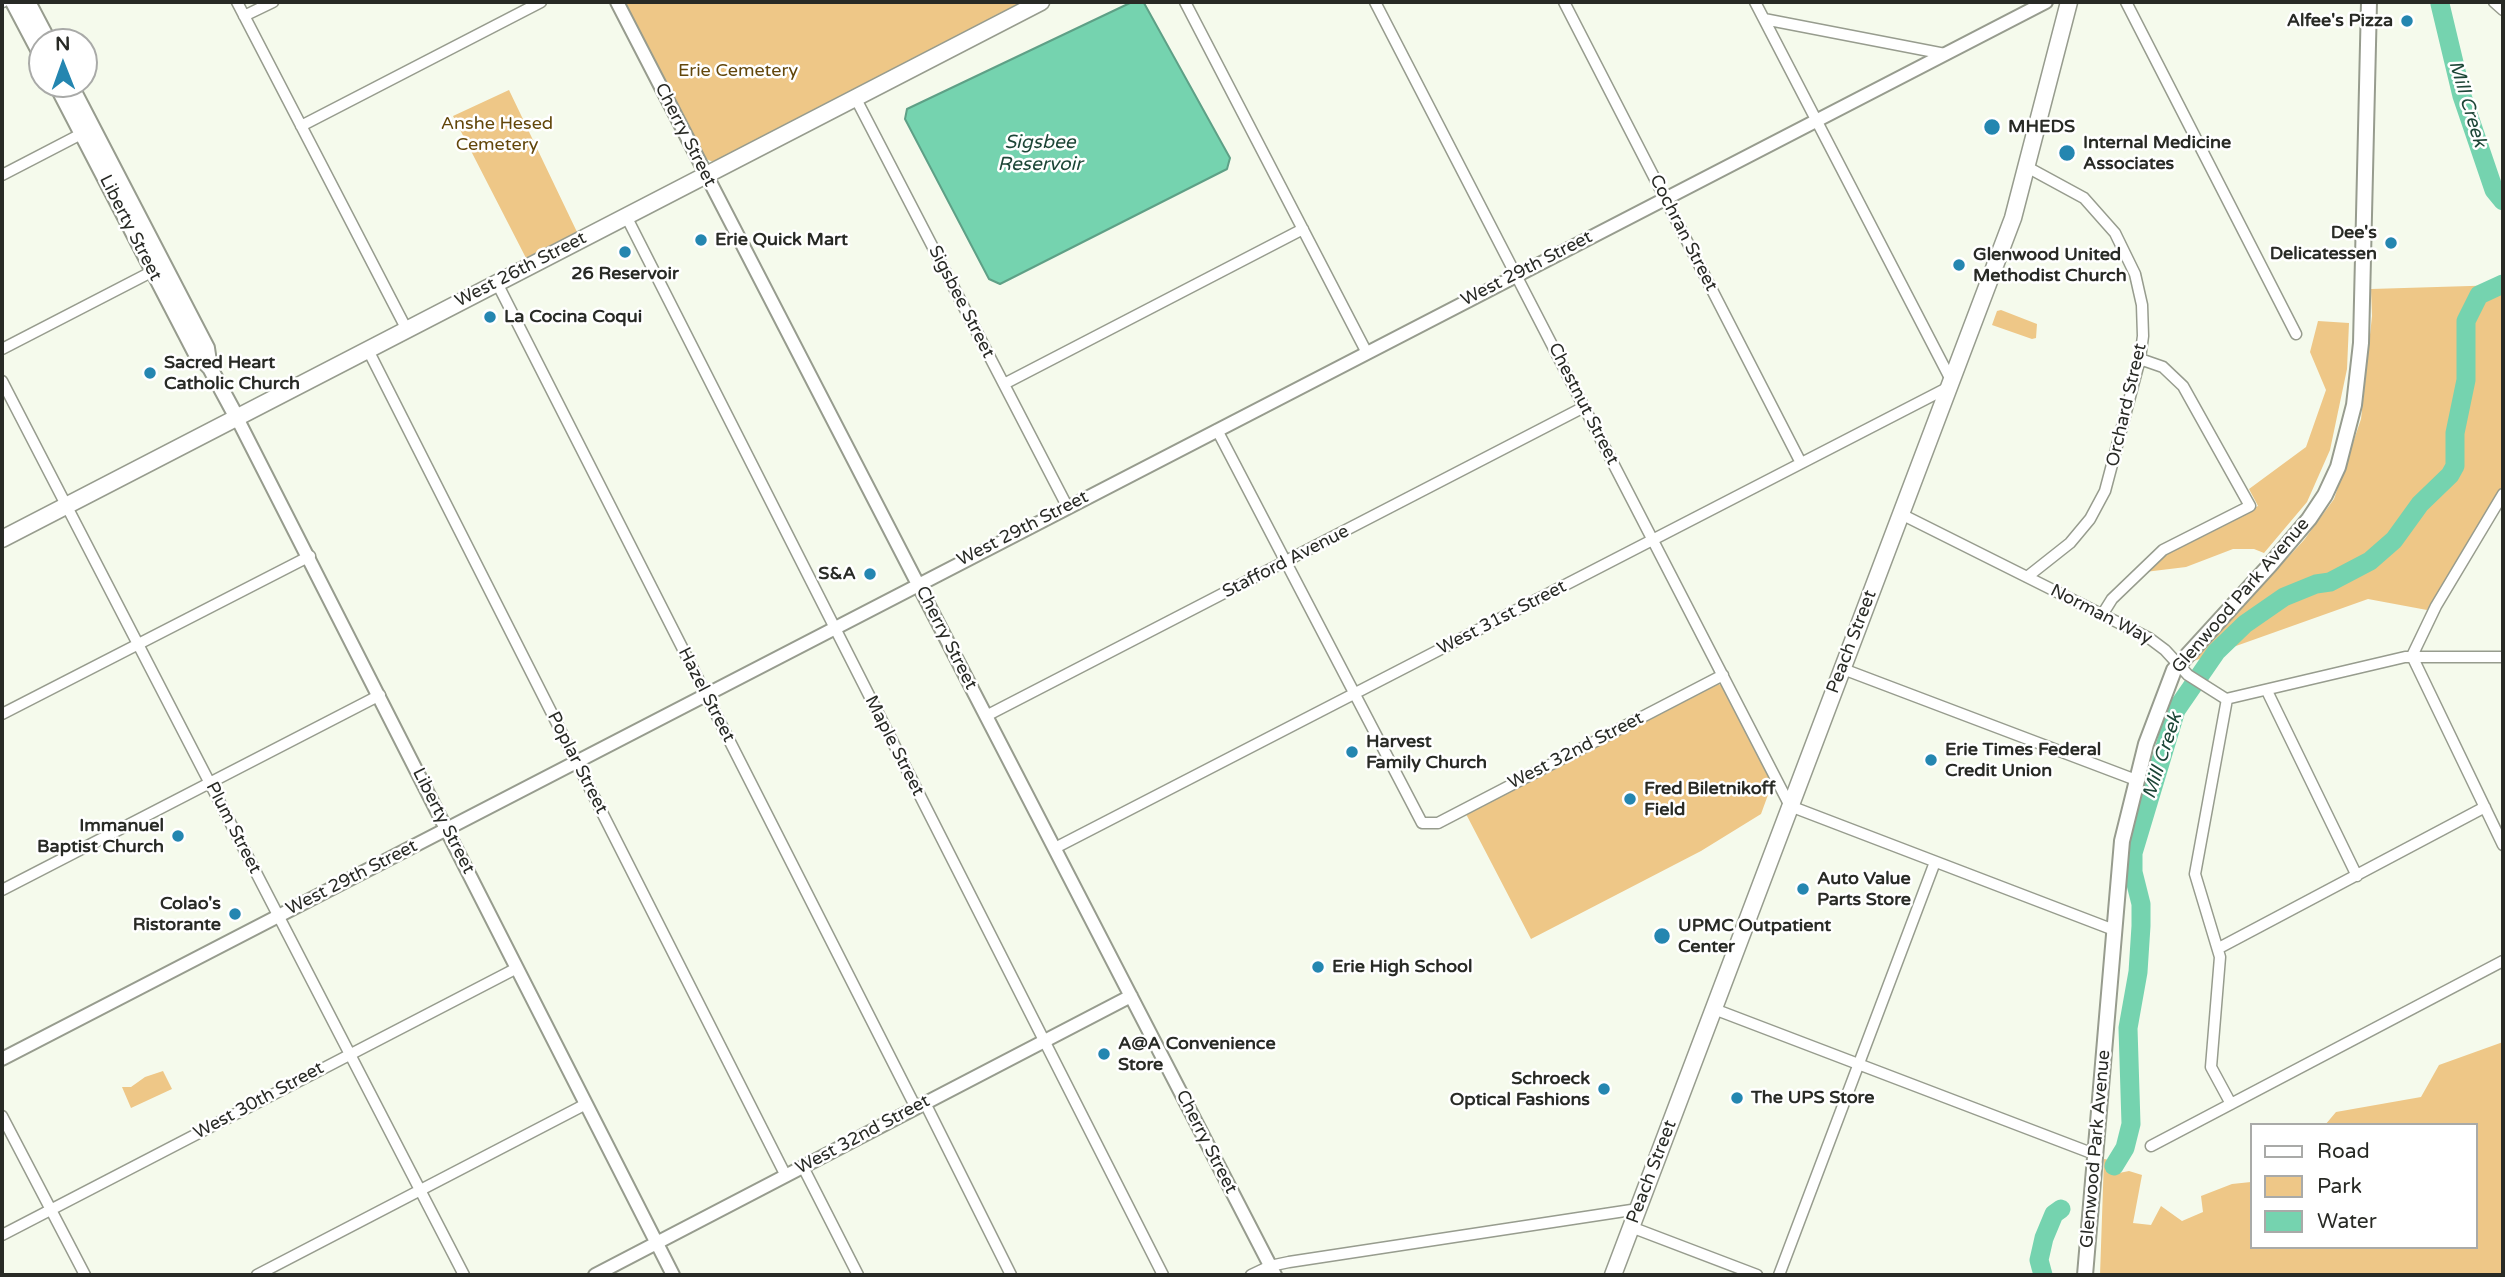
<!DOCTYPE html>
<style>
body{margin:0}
#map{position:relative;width:2505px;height:1277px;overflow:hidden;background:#f5faec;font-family:"Varela Round",sans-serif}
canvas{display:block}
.frame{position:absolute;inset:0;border:4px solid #282a25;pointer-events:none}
.legend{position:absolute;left:2250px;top:1123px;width:228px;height:126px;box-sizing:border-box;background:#fff;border:2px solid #a9aaa8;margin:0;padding:9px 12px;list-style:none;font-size:21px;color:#282a25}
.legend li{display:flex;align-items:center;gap:14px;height:35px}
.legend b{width:35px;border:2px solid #a9aaa8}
.north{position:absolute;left:28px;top:28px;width:70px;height:70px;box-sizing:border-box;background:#fff;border:2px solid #a9aaa8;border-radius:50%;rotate:359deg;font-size:19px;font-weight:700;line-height:28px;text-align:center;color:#282a25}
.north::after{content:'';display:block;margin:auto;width:24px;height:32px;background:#2486b0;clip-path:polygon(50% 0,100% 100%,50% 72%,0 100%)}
</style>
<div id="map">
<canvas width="2505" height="1277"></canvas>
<div class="frame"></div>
<ul class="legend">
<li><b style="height:9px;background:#fff"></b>Road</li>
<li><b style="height:19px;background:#eec787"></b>Park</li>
<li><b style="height:19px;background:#75d3af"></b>Water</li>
</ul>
<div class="north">N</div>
</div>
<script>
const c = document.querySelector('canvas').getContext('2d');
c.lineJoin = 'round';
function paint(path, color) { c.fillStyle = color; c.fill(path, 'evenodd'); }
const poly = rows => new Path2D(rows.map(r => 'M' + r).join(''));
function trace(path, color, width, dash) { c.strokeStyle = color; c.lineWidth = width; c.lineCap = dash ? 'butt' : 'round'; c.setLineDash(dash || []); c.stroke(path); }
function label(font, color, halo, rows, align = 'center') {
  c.font = font + ' "Varela Round",sans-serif'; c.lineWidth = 5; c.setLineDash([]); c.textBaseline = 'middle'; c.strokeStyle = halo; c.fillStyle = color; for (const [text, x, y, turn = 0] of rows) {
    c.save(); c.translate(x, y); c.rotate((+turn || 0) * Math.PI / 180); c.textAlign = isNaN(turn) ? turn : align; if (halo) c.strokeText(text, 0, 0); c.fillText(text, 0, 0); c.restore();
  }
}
const green = poly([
 [624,2,1024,2,713,162,704,158],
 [509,90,577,232,526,258,453,116],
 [2503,285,2503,487,2427,610,2368,599,2191,662,2304,540,2334,499,2361,419,2372,316,2371,289],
 [2001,310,2037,324,2036,338,2032,339,1992,325,1997,311],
 [2318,321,2349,323,2347,369,2330,450,2307,502,2264,553,2254,549,2233,549,2186,567,2145,572,2162,554,2258,506,2249,489,2306,447,2326,390,2310,352],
 [1718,684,1721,685,1772,784,1761,814,1701,851,1531,939,1466,814],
 [2503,1042,2503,1275,2100,1275,2104,1159,2110,1160,2119,1173,2129,1171,2142,1175,2133,1223,2151,1225,2161,1206,2182,1221,2203,1212,2201,1196,2232,1184,2251,1182,2251,1247,2475,1247,2475,1125,2325,1125,2336,1112,2421,1097,2439,1065],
 [163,1071,172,1089,131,1108,122,1087,131,1087,145,1077]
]);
const water = poly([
 [1132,2,1144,3,1230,158,1227,169,1000,284,989,279,905,119,907,109,1132,2]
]);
const river = poly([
 [2440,4,2462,96,2494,190,2503,201],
 [2114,1166,2125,1148,2131,1124,2128,1028,2138,972,2141,926,2141,904,2133,872,2133,853,2176,710,2216,652,2245,624,2284,597,2316,584,2330,582,2370,561,2394,540,2420,504,2450,475,2455,466,2455,433,2466,380,2466,321,2479,295,2503,284],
 [2043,1275,2039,1260,2044,1238,2054,1214,2061,1209]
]);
const minor = poly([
 [2,2,3,2],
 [237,2,407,330],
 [1185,2,1367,353],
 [1375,2,1790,806,2114,930],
 [1564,2,1801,463],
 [1755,2,1951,380],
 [2126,2,2296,334],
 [2494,2,2503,10],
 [244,16,273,2],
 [1764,19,1945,54],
 [855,97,1067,506],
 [301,126,541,2],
 [2027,167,2084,198,2115,233,2135,274,2142,305,2143,336,2140,359,2105,491,2090,519,2070,543,2027,577],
 [2,175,85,132],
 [626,216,1163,1275],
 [497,283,916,1108],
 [2,349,157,269],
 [368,350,786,1176],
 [2,381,464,1275],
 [1004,384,1303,229],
 [1217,430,1422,823,1438,823,1723,675],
 [1901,514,2149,638,2165,650,2188,675,2226,699,2405,657,2503,657],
 [2102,615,2112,599,2163,550,2250,506,2183,386,2163,367,2140,359],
 [2412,656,2503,845],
 [2412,656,2436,606,2503,494],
 [1843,669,2136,780],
 [2267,691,2357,876],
 [2227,699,2195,874,2220,957,2211,1067,2231,1104],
 [2,714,310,556],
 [986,716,1584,407],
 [1055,848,1949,387],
 [2,890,380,695],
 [2219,948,2485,807],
 [1714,1009,2094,1154],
 [925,1103,1011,1275],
 [2,1116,85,1275],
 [2151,1146,2503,961],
 [803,1167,858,1275],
 [1631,1227,1757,1275],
 [2,1235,517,968],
 [257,1275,586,1104],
 [1251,1275,1270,1266,1289,1262,1638,1209],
 [1779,1275,1935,862]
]);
const tertiary = poly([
 [617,2,1275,1275],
 [237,418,673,1275],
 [2,1059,2046,2],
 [595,1275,1131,996]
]);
const secondary = poly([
 [13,2,42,57],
 [28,2,49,42],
 [56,84,196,354,210,368,237,418],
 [70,84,207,348,210,368],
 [2085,1275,2122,841,2146,744,2174,670,2270,565,2309,519,2325,495,2338,467,2354,405,2361,343,2369,2]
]);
const primary = poly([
 [2,539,1041,2],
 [1613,1275,2013,218,2069,2]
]);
const markers = [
 [2407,21,7,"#2486b0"],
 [1992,127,9,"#2486b0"],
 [2067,153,9,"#2486b0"],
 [701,240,7,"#2486b0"],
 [2391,243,7,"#2486b0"],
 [625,252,7,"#2486b0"],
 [1959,265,7,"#2486b0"],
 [490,317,7,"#2486b0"],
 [150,373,7,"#2486b0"],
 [870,574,7,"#2486b0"],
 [1352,752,7,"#2486b0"],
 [1931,760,7,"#2486b0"],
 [1630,799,7,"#2486b0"],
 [178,836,7,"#2486b0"],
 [1803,889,7,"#2486b0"],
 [235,914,7,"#2486b0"],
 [1662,936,9,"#2486b0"],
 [1318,967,7,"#2486b0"],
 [1104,1054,7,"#2486b0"],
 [1604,1089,7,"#2486b0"],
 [1737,1098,7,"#2486b0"]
];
const poiNames = [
 ["Alfee's Pizza",2393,21,"right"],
 ["MHEDS",2008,127],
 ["Internal Medicine",2083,143],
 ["Associates",2083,164],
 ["Dee's",2377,233,"right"],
 ["Delicatessen",2377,254,"right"],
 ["Erie Quick Mart",715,240],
 ["Glenwood United",1973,255],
 ["Methodist Church",1973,276],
 ["26 Reservoir",625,274,"center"],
 ["La Cocina Coqui",504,317],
 ["Sacred Heart",164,363],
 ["Catholic Church",164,384],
 ["S&A",856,574,"right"],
 ["Harvest",1366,742],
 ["Family Church",1366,763],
 ["Erie Times Federal",1945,750],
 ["Credit Union",1945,771],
 ["Fred Biletnikoff",1644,789],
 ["Field",1644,810],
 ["Immanuel",164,826,"right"],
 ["Baptist Church",164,847,"right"],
 ["Auto Value",1817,879],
 ["Parts Store",1817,900],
 ["Colao's",221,904,"right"],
 ["Ristorante",221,925,"right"],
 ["UPMC Outpatient",1678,926],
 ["Center",1678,947],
 ["Erie High School",1332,967],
 ["A@A Convenience",1118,1044],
 ["Store",1118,1065],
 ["Schroeck",1590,1079,"right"],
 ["Optical Fashions",1590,1100,"right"],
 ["The UPS Store",1751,1098]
];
const parkNames = [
 ["Erie Cemetery",738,71],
 ["Anshe Hesed",497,124],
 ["Cemetery",497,145]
];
const streetNames = [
 ["Cherry Street",685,135,63],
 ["Liberty Street",130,228,63],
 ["Cochran Street",1683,233,63],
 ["West 29th Street",1527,269,-27],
 ["West 26th Street",521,270,-27],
 ["Sigsbee Street",961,302,63],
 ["Chestnut Street",1583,404,63],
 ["Orchard Street",2127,405,-77],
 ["West 29th Street",1023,529,-27],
 ["Stafford Avenue",1286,562,-27],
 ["Glenwood Park Avenue",2241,596,-49],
 ["Norman Way",2101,615,27],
 ["West 31st Street",1502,618,-27],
 ["Cherry Street",946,638,63],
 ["Peach Street",1852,642,-69],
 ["Hazel Street",706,695,63],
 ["Maple Street",894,746,63],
 ["West 32nd Street",1576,751,-27],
 ["Poplar Street",577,763,63],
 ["Liberty Street",443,821,63],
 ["Plum Street",233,828,63],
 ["West 29th Street",352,878,-27],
 ["West 30th Street",259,1101,-28],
 ["West 32nd Street",863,1135,-28],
 ["Cherry Street",1206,1142,63],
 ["Glenwood Park Avenue",2096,1149,-85],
 ["Peach Street",1652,1172,-69]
];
const waterNames = [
 ["Mill Creek",2467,104,73],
 ["Sigsbee",1040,143],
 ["Reservoir",1040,165],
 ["Mill Creek",2163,756,-72]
];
paint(green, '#eec787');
paint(water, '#75d3af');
trace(water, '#5ea086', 2);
trace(river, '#75d3af', 19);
trace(minor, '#979c8e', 13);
trace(tertiary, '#979c8e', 16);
trace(secondary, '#979c8e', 18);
trace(primary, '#979c8e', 19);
trace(minor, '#fff', 10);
trace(tertiary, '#fff', 12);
trace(secondary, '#fff', 14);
trace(primary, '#fff', 16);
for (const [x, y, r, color] of markers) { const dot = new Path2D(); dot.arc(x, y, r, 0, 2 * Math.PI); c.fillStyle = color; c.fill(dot); trace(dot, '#fff', 2.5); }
label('bold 18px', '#282a25', '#fff', poiNames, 'left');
label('18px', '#62460a', '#fff', parkNames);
label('18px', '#282a25', '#fff', streetNames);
label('italic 19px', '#1d4637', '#fff', waterNames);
</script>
